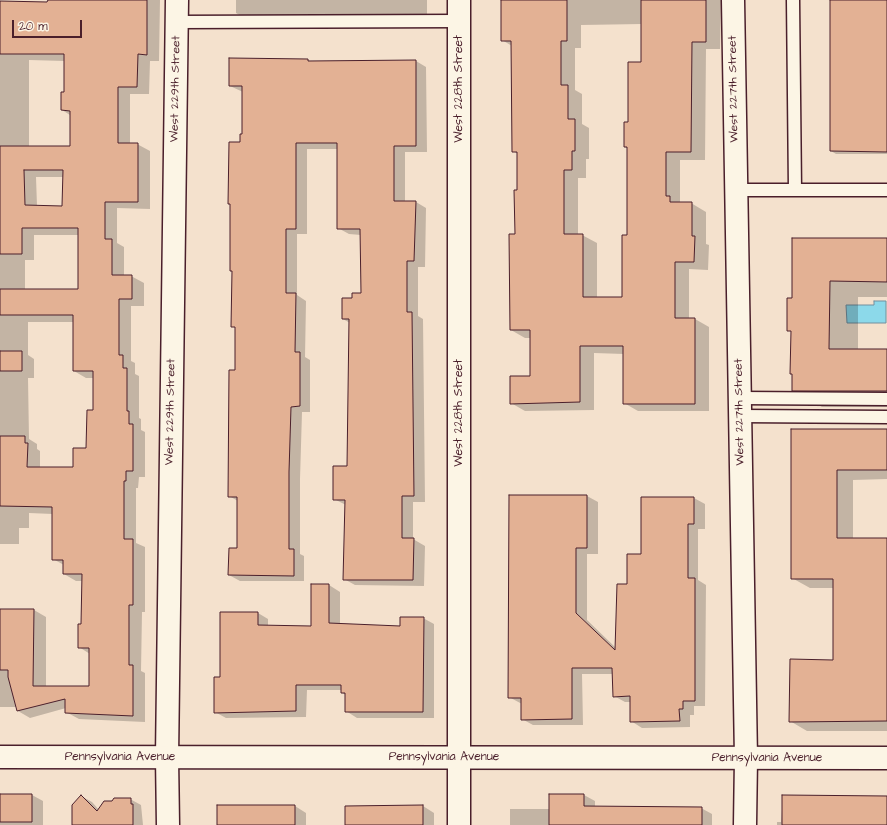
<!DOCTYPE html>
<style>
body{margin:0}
#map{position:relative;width:887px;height:825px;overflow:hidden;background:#f4e1cd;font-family:"Architects Daughter",sans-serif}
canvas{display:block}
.scale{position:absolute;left:12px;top:20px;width:70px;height:18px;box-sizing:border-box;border:2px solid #4a1f2b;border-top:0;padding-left:5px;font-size:12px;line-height:14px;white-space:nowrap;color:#4a1f2b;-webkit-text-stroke:3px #fcf5e5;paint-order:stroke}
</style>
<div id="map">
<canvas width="887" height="825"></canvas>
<div class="scale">20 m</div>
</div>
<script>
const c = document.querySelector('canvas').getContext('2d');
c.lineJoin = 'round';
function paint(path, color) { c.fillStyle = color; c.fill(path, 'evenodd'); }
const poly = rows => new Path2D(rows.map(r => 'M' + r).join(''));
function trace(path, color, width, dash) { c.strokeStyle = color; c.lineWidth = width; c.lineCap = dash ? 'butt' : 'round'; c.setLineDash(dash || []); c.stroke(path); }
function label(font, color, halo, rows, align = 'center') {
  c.font = font + ' "Architects Daughter",sans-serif'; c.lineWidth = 4; c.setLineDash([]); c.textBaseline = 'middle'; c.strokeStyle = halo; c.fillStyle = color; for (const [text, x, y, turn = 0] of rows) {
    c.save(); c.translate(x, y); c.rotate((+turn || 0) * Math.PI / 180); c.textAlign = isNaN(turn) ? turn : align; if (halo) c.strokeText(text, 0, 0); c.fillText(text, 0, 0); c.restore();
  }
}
const water = poly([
 [874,301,886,301,886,323,847,323,846,305,874,305,874,301]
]);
const shadow = poly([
 [49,0,160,0,159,61,150,61,149,94,130,94,130,144,137,144,150,151,150,209,117,208,117,243,124,247,124,276,131,276,144,283,144,306,131,306,131,361,135,363,135,374,139,376,139,418,141,419,141,430,145,432,145,477,139,477,138,488,136,488,136,543,145,547,145,612,142,612,141,671,145,673,145,722,79,719,66,712,66,708,30,718,18,711,17,707,0,707,0,609,34,610,46,617,46,687,90,687,90,654,79,647,82,625,83,581,76,581,64,574,64,565,53,559,53,514,29,513,29,528,19,528,19,544,0,544,0,2,48,3],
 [29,60,65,61,65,93,62,110,70,115,70,147,29,147],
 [36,177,64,177,63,207,37,206],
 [34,235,79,235,79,290,25,290,25,260,34,260],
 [28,322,74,322,74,371,86,378,94,378,94,411,87,449,74,468,40,468,40,451,37,449,37,444,29,439,28,378,34,378,34,359,28,355],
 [236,0,427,0,427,19,247,19,236,13],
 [502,0,721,0,720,49,706,49,705,160,680,160,680,203,691,203,706,212,706,244,709,245,708,270,689,269,689,319,695,319,709,327,709,411,638,411,624,403,624,354,594,353,594,410,525,411,511,403,531,377,531,338,525,338,511,330,518,191,518,154,513,151,512,46,502,40],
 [642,24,642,63,625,147,628,149,628,236,623,298,597,298,597,243,582,235,578,235,578,178,586,178,586,159,589,159,589,128,582,124,582,94,575,90,575,48,581,48,581,25],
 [831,0,887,0,887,154,836,154,831,151],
 [308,60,312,62,416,61,426,67,427,152,405,152,405,202,416,202,426,208,425,267,418,267,418,316,423,319,425,502,413,502,413,539,425,546,424,586,355,585,344,579,346,505,334,499,348,467,350,323,343,319,353,299,362,294,361,235,349,234,338,228,338,149,307,149,307,234,297,234,297,295,306,301,305,357,310,360,310,412,302,412,300,479,300,554,304,556,304,581,240,581,229,575,238,549,238,501,229,496,236,371,236,328,232,326,233,272,231,271,231,204,229,203,243,135,243,92,230,86],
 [887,239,887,297,858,297,858,350,887,350,887,407,822,407,793,390,792,332,788,330,793,299],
 [792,430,887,430,887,479,853,480,853,539,887,539,887,731,807,731,790,721,834,661,834,588,810,588,792,578],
 [587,496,598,502,598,554,587,554,587,620,616,648,628,585,642,555,642,498,694,498,705,504,705,529,698,529,698,580,706,585,705,706,694,706,694,715,690,715,690,727,642,728,631,721,631,702,625,702,614,696,613,674,582,674,583,725,533,725,522,719,522,704,509,697],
 [312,585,329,585,340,592,340,624,401,627,423,618,434,624,434,718,357,718,346,711,346,695,342,693,342,690,307,690,306,717,226,718,215,712,221,678,258,613,268,619,268,627,312,627],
 [0,795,32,795,43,801,43,825,0,825],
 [584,795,595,801,595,807,701,808,712,814,712,825,510,825,510,809,550,809],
 [81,796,92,802,99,810,130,799,141,805,143,825,73,825],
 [783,796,887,797,887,825,777,825,777,822,781,822],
 [218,806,295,806,306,813,306,825,218,825],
 [423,806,434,813,434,825,346,825]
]);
const building = poly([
 [48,0,147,0,147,55,138,54,137,87,118,87,118,143,138,143,138,202,105,202,105,239,112,239,112,275,132,275,132,299,119,299,119,355,123,355,123,368,127,368,127,411,129,411,129,424,133,424,133,471,126,471,126,481,124,481,124,539,133,539,133,605,129,605,129,665,133,665,133,716,65,713,65,699,17,711,8,677,8,670,0,670,0,609,34,609,33,686,89,686,89,648,78,648,78,624,81,624,82,574,63,574,63,560,52,560,52,507,0,506,0,436,25,436,25,443,28,443,27,467,73,467,73,448,86,448,87,410,93,410,93,371,73,371,73,315,0,315,0,289,78,289,78,228,22,228,22,254,0,254,0,146,70,146,70,111,61,110,61,92,64,92,64,54,0,54,0,1,47,2,48,0],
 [24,170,63,170,62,206,25,205,24,170],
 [501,0,567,0,567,41,561,41,561,85,568,85,568,119,575,119,575,151,572,151,572,170,564,170,564,234,583,234,583,297,622,297,622,235,627,235,627,147,624,147,624,122,628,122,628,62,641,62,641,0,706,0,706,42,692,42,691,152,666,152,666,196,670,196,670,202,692,202,692,236,695,236,694,262,675,262,675,318,695,318,695,404,623,404,623,346,580,346,580,402,510,404,510,376,530,376,530,330,510,330,509,234,515,234,514,190,517,190,517,152,512,152,511,41,501,41,501,0],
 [830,0,887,0,887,152,830,151,830,0],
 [229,58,308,59,308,61,416,60,416,146,394,146,394,201,416,201,414,261,407,261,407,312,412,312,414,496,402,496,402,538,414,538,413,580,343,580,345,500,333,500,333,466,347,466,349,319,342,319,342,298,352,298,352,293,361,293,360,229,337,229,337,143,296,143,296,229,286,229,286,293,296,293,295,352,300,352,300,406,291,407,289,472,289,549,294,549,294,576,228,575,229,548,237,548,237,497,228,497,229,370,235,370,235,327,231,327,232,271,230,271,230,204,228,204,229,142,240,142,240,134,242,134,242,86,229,86,229,58],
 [792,238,887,238,887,282,830,281,829,349,887,349,887,391,792,391,792,374,790,374,791,331,787,331,787,298,792,298,792,238],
 [0,351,22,351,22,371,0,371,0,351],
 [791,429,887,429,887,470,837,470,837,538,887,538,887,721,789,722,790,659,833,660,833,579,791,579,791,429],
 [509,495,587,495,587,548,576,548,576,613,615,650,617,584,627,584,627,554,641,554,641,497,694,497,694,524,688,524,688,578,695,578,695,701,683,701,683,709,679,709,680,721,630,722,630,696,613,697,612,668,572,668,572,719,521,720,521,698,508,698,509,495],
 [311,584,329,584,329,623,400,626,400,617,424,617,423,712,345,712,345,693,341,693,341,685,296,685,296,711,214,713,214,677,220,677,220,612,258,612,258,625,311,626,311,584],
 [0,794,32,794,32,822,0,822,0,794],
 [549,794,584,794,584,806,702,807,702,825,549,825,549,794],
 [81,795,97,811,104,801,112,801,114,798,131,798,131,804,133,804,133,825,72,825,72,805,81,795],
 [782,795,887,796,887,825,782,825,782,795],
 [217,805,295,805,295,825,217,825,217,805],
 [423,805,423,825,345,825,345,806,423,805]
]);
const service = poly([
 [793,0,795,190],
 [177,22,459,21],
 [736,190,887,190],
 [740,398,887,399],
 [740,416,887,417]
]);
const minor = poly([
 [459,0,459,825],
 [733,0,746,758,745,825],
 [168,825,167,757,177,0]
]);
const tertiary = poly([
 [0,757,887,758]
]);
const streetNames = [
 ["West 229th Street",176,89,-89],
 ["West 228th Street",459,89,-90],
 ["West 227th Street",734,89,-91],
 ["West 229th Street",171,412,-89],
 ["West 227th Street",740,412,-91],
 ["West 228th Street",459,413,-90],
 ["Pennsylvania Avenue",120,757],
 ["Pennsylvania Avenue",444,757],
 ["Pennsylvania Avenue",767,758]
];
paint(water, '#8cd9ea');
trace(water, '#728f9e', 1);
paint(shadow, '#0003');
paint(building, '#e3b194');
trace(building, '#4a1f2b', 1);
trace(service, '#4a1f2b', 15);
trace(minor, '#4a1f2b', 25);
trace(tertiary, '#4a1f2b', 25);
trace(service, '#fcf5e5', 12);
trace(minor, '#fcf5e5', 22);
trace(tertiary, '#fcf5e5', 22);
label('12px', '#4a1f2b', '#fcf5e5', streetNames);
</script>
